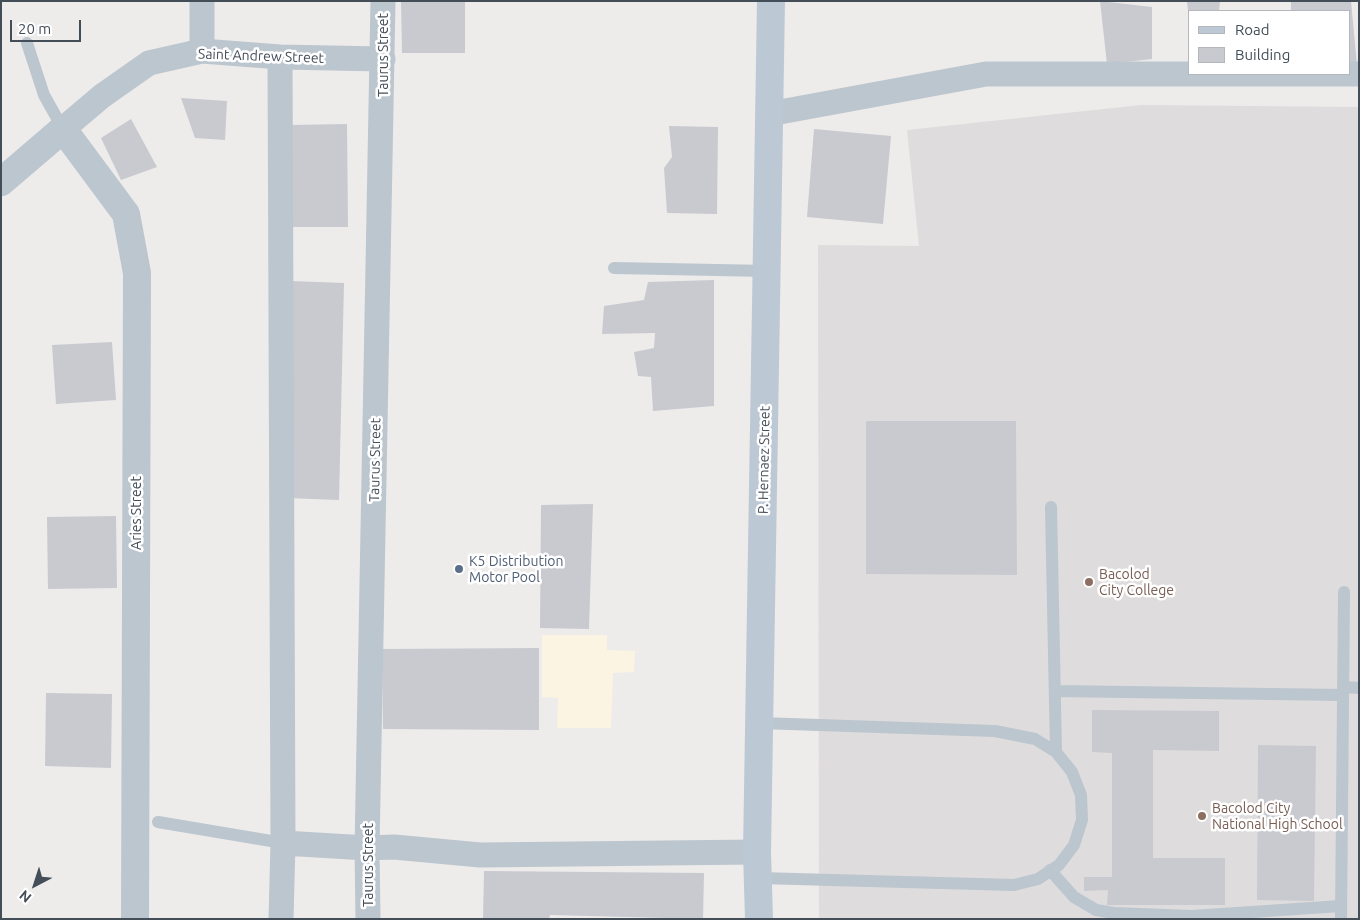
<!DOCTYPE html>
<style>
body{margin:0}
#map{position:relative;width:1360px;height:920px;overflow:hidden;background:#eeebeb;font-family:Ubuntu,sans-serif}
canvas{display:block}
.frame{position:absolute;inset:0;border:2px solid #444e58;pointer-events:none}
.legend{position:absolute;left:1188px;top:10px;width:162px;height:65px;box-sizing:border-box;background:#fff;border:1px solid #b4b8bc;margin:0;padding:6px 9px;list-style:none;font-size:15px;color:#444e58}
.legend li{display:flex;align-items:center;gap:10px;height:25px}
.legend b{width:25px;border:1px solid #b4b8bc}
.north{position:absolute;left:10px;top:860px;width:50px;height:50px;-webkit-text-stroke:4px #fff;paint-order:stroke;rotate:220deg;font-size:14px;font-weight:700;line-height:20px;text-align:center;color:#444e58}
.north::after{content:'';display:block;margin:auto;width:18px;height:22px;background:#444e58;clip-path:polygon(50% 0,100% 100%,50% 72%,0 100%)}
.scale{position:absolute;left:10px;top:20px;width:71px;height:22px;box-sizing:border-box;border:2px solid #444e58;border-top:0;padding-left:6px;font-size:15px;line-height:18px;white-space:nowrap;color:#444e58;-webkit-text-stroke:4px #fff;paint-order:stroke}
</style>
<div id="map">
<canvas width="1360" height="920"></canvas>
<div class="frame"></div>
<ul class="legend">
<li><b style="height:6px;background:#bdc8d5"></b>Road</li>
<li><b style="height:14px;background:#c8cad0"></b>Building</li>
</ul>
<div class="north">N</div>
<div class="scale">20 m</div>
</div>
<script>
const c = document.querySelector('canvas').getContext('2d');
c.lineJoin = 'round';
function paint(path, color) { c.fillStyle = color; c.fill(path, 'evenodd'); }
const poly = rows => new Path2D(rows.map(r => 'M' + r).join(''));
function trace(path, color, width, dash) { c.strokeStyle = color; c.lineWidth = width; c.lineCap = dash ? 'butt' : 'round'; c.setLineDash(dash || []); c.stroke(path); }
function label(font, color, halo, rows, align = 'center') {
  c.font = font + ' Ubuntu,sans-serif'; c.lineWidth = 5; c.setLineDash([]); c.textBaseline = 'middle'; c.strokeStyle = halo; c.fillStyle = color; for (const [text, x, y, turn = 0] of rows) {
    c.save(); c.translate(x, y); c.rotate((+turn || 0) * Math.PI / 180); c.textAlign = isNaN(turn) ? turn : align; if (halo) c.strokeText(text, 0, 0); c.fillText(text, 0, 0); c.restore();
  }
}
const commercial = poly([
 [542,635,607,635,607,650,635,651,634,672,613,673,611,728,557,728,558,698,542,697]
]);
const education = poly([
 [1141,105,1359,107,1359,919,819,919,818,245,919,246,907,130]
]);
const building = poly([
 [401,1,465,1,465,53,402,53],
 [1100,1,1152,7,1152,59,1107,64],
 [1187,1,1220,1,1219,11,1188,11],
 [1291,1,1351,1,1357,65,1349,65,1349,11,1291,11],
 [181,98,227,101,225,140,195,138],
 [131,119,157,167,121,180,101,138],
 [347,124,348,227,292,227,291,125],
 [669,126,718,127,717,214,667,213,664,168,672,157],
 [814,129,891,136,883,224,807,217],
 [714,280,714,406,653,411,651,377,638,376,634,352,654,348,655,333,602,334,604,306,644,300,648,282],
 [290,281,344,283,339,500,286,498],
 [112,342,116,400,56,404,52,345],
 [866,421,1016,421,1017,575,866,574],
 [593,504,589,629,540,628,541,505],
 [116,516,117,588,48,589,47,517],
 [539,648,539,730,383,729,382,649],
 [46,693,112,694,111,768,45,766],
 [1092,710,1219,711,1219,751,1153,750,1153,858,1225,858,1225,905,1107,905,1108,890,1084,891,1084,877,1112,877,1112,753,1092,752],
 [1258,745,1316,746,1314,901,1257,900],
 [484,871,704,873,703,919,550,915,549,919,483,919]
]);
const service = poly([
 [27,43,44,95,63,129],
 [614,268,768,271],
 [1051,507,1056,752],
 [1343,687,1359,688],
 [1055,691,1343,695],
 [158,822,283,843],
 [1050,870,1074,897,1096,910,1114,913,1192,916,1341,906],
 [759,878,1014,885,1038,879,1059,865,1074,845,1082,820,1081,795,1072,772,1056,752,1035,739,995,731,760,723],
 [1341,919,1344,592]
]);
const minor = poly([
 [202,51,202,1],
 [280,57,283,843,281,919],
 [769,114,986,74,1359,74],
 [63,129,102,96,149,63,202,51,280,57,383,59],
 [283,843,367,848,394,847,480,855,757,852],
 [368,919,367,848,383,1]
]);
const tertiary = poly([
 [1,182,63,129,126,214,137,273,135,919]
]);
const secondary = poly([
 [759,919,757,852,771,1]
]);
const markers = [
 [459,569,5,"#5c6f8a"],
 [1089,582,5,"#8d6e63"],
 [1202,816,5,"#8d6e63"]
];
const streetNames = [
 ["Taurus Street",383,55,-90],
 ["Saint Andrew Street",261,56,2],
 ["Taurus Street",375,460,-89],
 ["P. Hernaez Street",764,460,-89],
 ["Aries Street",136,513,-90],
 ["Taurus Street",368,865,-90]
];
const serviceNames = [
 ["K5 Distribution",469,561],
 ["Motor Pool",469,577]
];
const educationNames = [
 ["Bacolod",1099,574],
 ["City College",1099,590],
 ["Bacolod City",1212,808],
 ["National High School",1212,824]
];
paint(commercial, '#fbf4e2');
paint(education, '#dfdcdd');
paint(building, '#c8cad0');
trace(service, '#bcc6ce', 12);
trace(minor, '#bcc6ce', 25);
trace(tertiary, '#bcc6ce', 28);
trace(secondary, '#bdc8d5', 28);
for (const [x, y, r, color] of markers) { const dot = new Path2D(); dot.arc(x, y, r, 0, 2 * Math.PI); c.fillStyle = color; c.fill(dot); trace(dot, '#fff', 2); }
label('14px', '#444e58', '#fff', streetNames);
label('14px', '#4e5e75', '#fff', serviceNames, 'left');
label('14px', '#785e54', '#fff', educationNames, 'left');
</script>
